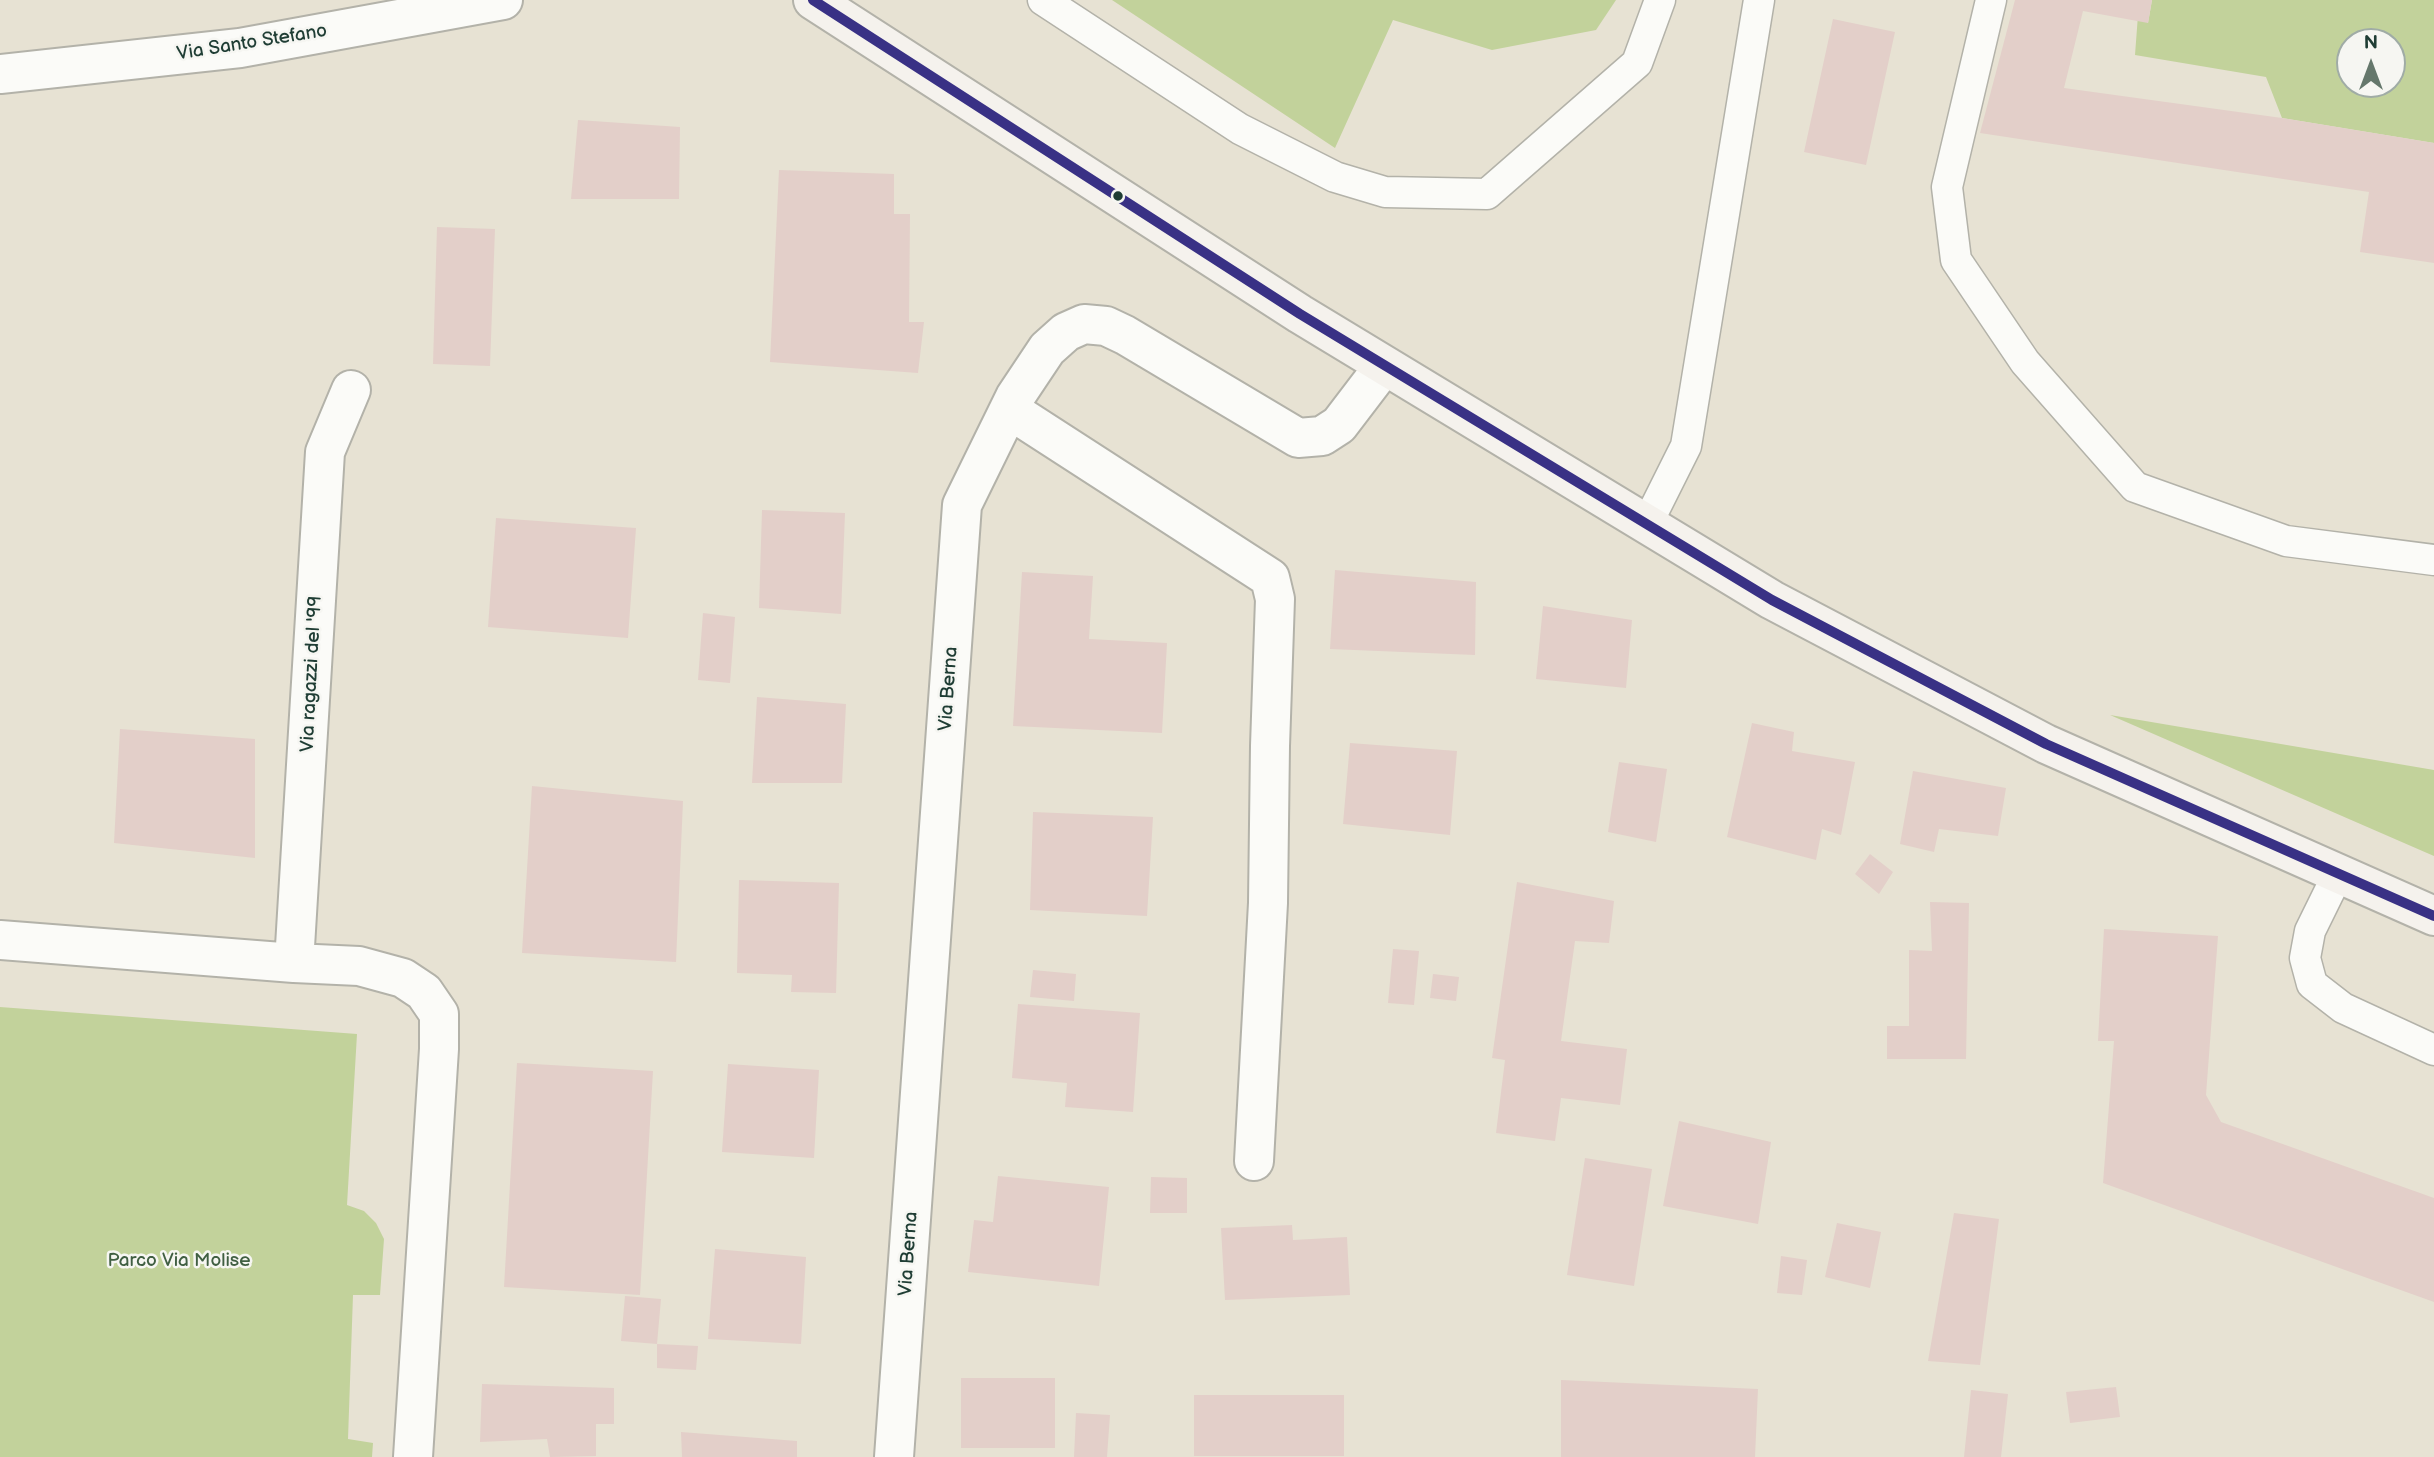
<!DOCTYPE html>
<style>
body{margin:0}
#map{position:relative;width:2434px;height:1457px;overflow:hidden;background:#e7e2d3;font-family:"Balsamiq Sans",sans-serif}
canvas{display:block}
.north{position:absolute;left:2336px;top:28px;width:70px;height:70px;box-sizing:border-box;background:#f6f6f2;border:2px solid #a0aca6;border-radius:50%;rotate:0deg;font-size:19px;font-weight:700;line-height:28px;text-align:center;color:#1f3d34}
.north::after{content:'';display:block;margin:auto;width:24px;height:32px;background:#65776c;clip-path:polygon(50% 0,100% 100%,50% 72%,0 100%)}
</style>
<div id="map">
<canvas width="2434" height="1457"></canvas>
<div class="north">N</div>
</div>
<script>
const c = document.querySelector('canvas').getContext('2d');
c.lineJoin = 'round';
function paint(path, color) { c.fillStyle = color; c.fill(path, 'evenodd'); }
const poly = rows => new Path2D(rows.map(r => 'M' + r).join(''));
function trace(path, color, width, dash) { c.strokeStyle = color; c.lineWidth = width; c.lineCap = dash ? 'butt' : 'round'; c.setLineDash(dash || []); c.stroke(path); }
function label(font, color, halo, rows, align = 'center') {
  c.font = font + ' "Balsamiq Sans",sans-serif'; c.lineWidth = 5; c.setLineDash([]); c.textBaseline = 'middle'; c.strokeStyle = halo; c.fillStyle = color; for (const [text, x, y, turn = 0] of rows) {
    c.save(); c.translate(x, y); c.rotate((+turn || 0) * Math.PI / 180); c.textAlign = isNaN(turn) ? turn : align; if (halo) c.strokeText(text, 0, 0); c.fillText(text, 0, 0); c.restore();
  }
}
const green = poly([
 [1112,0,1616,0,1596,30,1492,50,1393,20,1335,148],
 [2152,0,2434,0,2434,143,2282,118,2266,77,2135,55,2138,15,2148,23],
 [2350,42,2392,42,2392,84,2350,84],
 [2110,715,2434,770,2434,856,2427,853],
 [0,1007,357,1034,347,1205,364,1211,376,1223,384,1239,380,1295,353,1295,348,1439,373,1443,372,1457,0,1457]
]);
const building = poly([
 [2015,0,2152,0,2148,23,2083,11,2064,88,2282,118,2434,143,2434,263,2360,252,2369,192,1980,133],
 [1833,19,1895,32,1866,165,1804,152],
 [578,120,680,127,679,199,571,199],
 [779,170,894,174,894,214,910,214,909,322,924,322,918,373,770,362],
 [437,227,495,229,490,366,433,364],
 [762,510,845,513,841,614,759,608],
 [496,518,636,528,628,638,488,627],
 [1335,570,1476,582,1475,655,1330,649],
 [1022,572,1093,576,1089,639,1167,643,1162,733,1013,726],
 [1543,606,1632,620,1626,688,1536,679],
 [703,613,735,617,730,683,698,680],
 [757,697,846,704,842,783,752,783],
 [1752,723,1794,732,1792,751,1855,762,1841,835,1822,829,1816,860,1727,837],
 [120,729,255,739,255,858,114,843],
 [1350,743,1457,751,1450,835,1343,824],
 [1619,762,1667,769,1656,842,1608,832],
 [1913,771,2006,788,1998,836,1939,829,1934,852,1900,844],
 [532,786,683,801,676,962,522,953],
 [1033,812,1153,817,1147,916,1030,910],
 [1870,854,1893,872,1879,894,1855,874],
 [739,880,839,883,836,993,791,992,792,975,737,973],
 [1517,882,1614,901,1609,943,1575,941,1561,1041,1627,1049,1620,1105,1561,1098,1555,1141,1496,1133,1505,1060,1492,1058],
 [1930,902,1969,903,1966,1059,1887,1059,1887,1026,1909,1026,1909,950,1932,951],
 [2104,929,2218,936,2206,1095,2221,1122,2434,1198,2434,1302,2103,1183,2114,1041,2098,1041],
 [1393,949,1419,951,1414,1005,1388,1003],
 [1033,970,1076,974,1074,1001,1030,997],
 [1433,974,1459,977,1456,1001,1430,998],
 [1018,1004,1140,1013,1133,1112,1065,1107,1067,1083,1012,1078],
 [517,1063,653,1071,640,1295,504,1287],
 [728,1064,819,1070,814,1158,722,1152],
 [1679,1121,1771,1142,1758,1224,1663,1206],
 [1585,1158,1652,1169,1634,1286,1567,1275],
 [998,1176,1109,1187,1099,1286,968,1272,974,1220,993,1222],
 [1151,1177,1187,1178,1187,1213,1150,1213],
 [1954,1213,1999,1219,1980,1365,1928,1361],
 [1837,1223,1881,1232,1870,1288,1825,1277],
 [1292,1225,1293,1240,1347,1237,1350,1295,1225,1300,1221,1228],
 [715,1249,806,1257,801,1344,708,1339],
 [1781,1256,1807,1260,1802,1295,1777,1293],
 [625,1296,661,1299,657,1344,621,1341],
 [657,1344,698,1346,696,1370,657,1368],
 [961,1378,1055,1378,1055,1448,961,1448],
 [1561,1380,1758,1389,1755,1457,1561,1457],
 [482,1384,614,1388,614,1424,596,1424,596,1456,550,1457,547,1439,480,1442],
 [2116,1387,2120,1417,2070,1423,2066,1392],
 [1971,1390,2008,1394,2001,1457,1964,1457],
 [1194,1395,1344,1395,1344,1456,1194,1456],
 [1076,1413,1110,1415,1107,1457,1074,1457],
 [681,1432,797,1441,797,1457,682,1457]
]);
const lane = poly([
 [1043,0,1240,129,1335,177,1385,192,1487,194,1637,63,1660,0],
 [1991,0,1947,187,1956,260,2025,362,2135,487,2286,541,2434,560],
 [1647,524,1686,446,1759,0],
 [2339,872,2310,931,2305,958,2312,984,2343,1008,2434,1050]
]);
const street = poly([
 [0,74,240,48,503,0],
 [1010,410,1270,578,1275,599,1270,746,1268,903,1254,1161],
 [0,940,294,963,359,966,403,978,424,992,439,1014,439,1049,413,1457],
 [294,963,325,452,351,390],
 [894,1457,962,505,1015,397,1047,349,1066,332,1084,324,1106,326,1125,335,1298,438,1322,436,1339,425,1384,366]
]);
const secondary = poly([
 [813,0,1300,314,1772,600,2046,744,2434,916]
]);
const bus1 = poly([
 [813,0,1300,314,1772,600,2046,744,2434,916]
]);
const markers = [
 [1118,196,6,"#1f3d34"]
];
const streetNames = [
 ["Via Santo Stefano",252,43,-9],
 ["Via ragazzi del '99",312,674,-87],
 ["Via Berna",949,689,-86],
 ["Via Berna",909,1254,-86]
];
const parkNames = [
 ["Parco Via Molise",179,1261]
];
paint(green, '#c2d29b');
paint(building, '#e3cfc9');
trace(lane, '#b3b2a9', 33);
trace(street, '#b3b2a9', 42);
trace(secondary, '#b3b2a9', 42);
trace(lane, '#fbfbf8', 30);
trace(street, '#fbfbf8', 38);
trace(secondary, '#f5f2ed', 38);
trace(bus1, '#393185', 10);
for (const [x, y, r, color] of markers) { const dot = new Path2D(); dot.arc(x, y, r, 0, 2 * Math.PI); c.fillStyle = color; c.fill(dot); trace(dot, '#f6f6f2', 2.5); }
label('19px', '#1f3d34', '#f6f6f2', streetNames);
label('19px', '#405f42', '#f6f6f2', parkNames);
</script>
